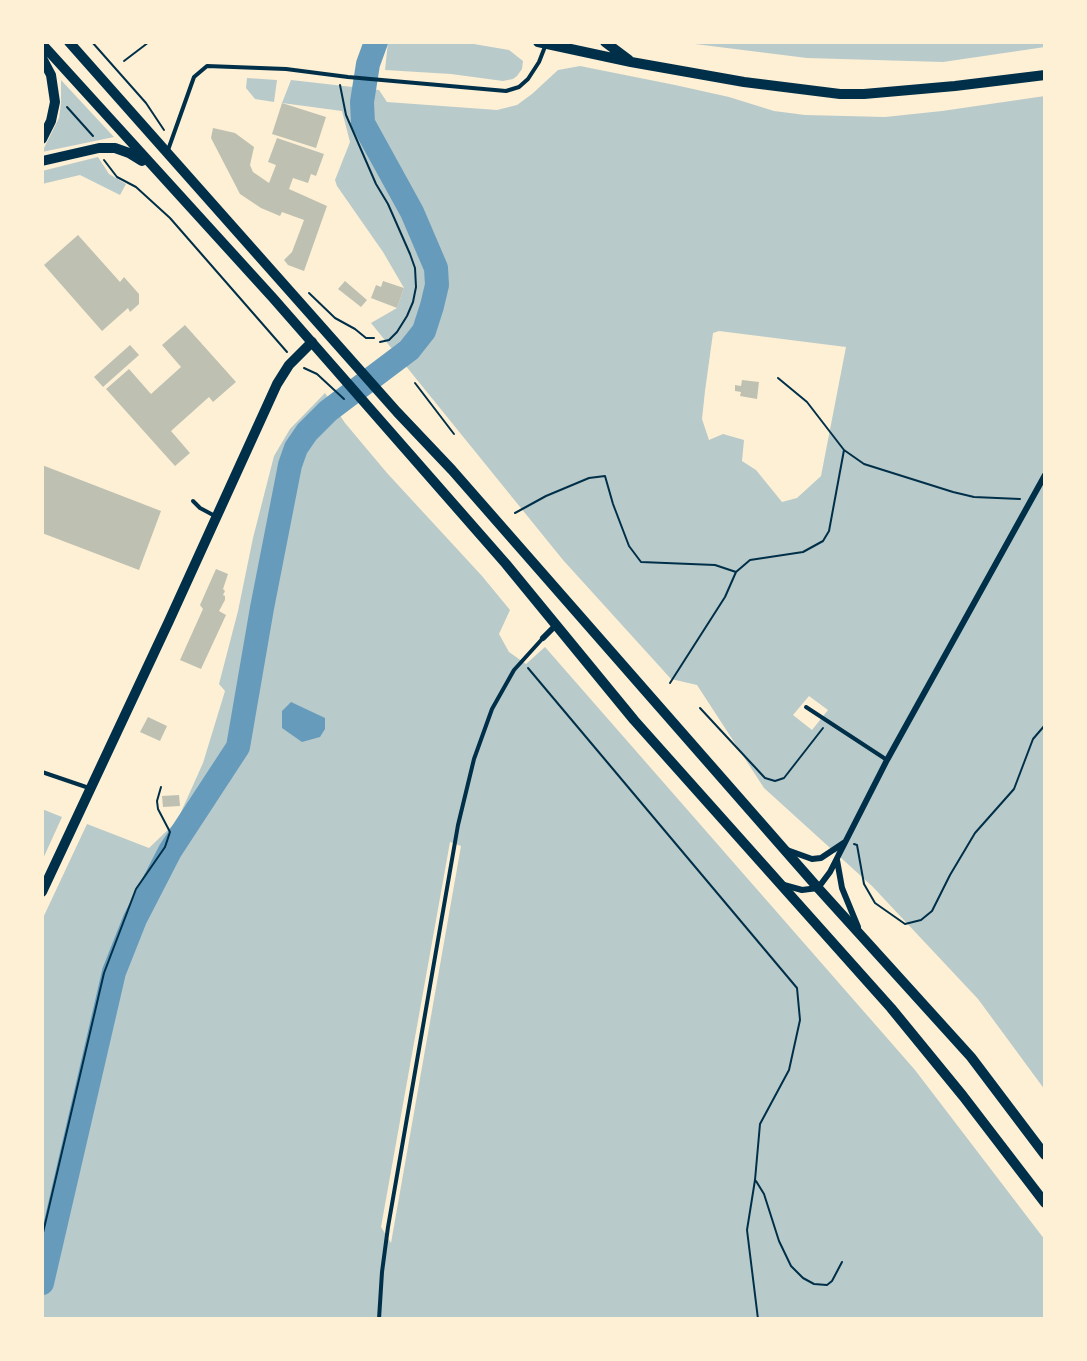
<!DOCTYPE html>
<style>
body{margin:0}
#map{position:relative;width:1087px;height:1361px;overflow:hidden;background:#fdf0d5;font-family:"Noto Serif",serif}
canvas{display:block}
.frame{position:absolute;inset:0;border:44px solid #fdf0d5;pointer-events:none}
</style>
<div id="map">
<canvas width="1087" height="1361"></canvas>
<div class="frame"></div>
</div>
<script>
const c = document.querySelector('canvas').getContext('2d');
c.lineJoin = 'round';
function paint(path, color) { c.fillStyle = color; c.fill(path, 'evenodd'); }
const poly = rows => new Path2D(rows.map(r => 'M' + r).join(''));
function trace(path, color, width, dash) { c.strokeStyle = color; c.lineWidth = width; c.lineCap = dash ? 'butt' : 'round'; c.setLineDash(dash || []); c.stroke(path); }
const green = poly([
 [388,42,468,43,509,50,523,61,522,69,517,76,513,79,503,81,451,74,385,70],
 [679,42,1045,42,1045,47,943,62,807,58],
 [580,66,675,85,729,97,774,111,805,115,885,117,942,111,1045,96,1045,1090,978,999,872,886,764,788,697,685,671,679,563,560,371,323,397,308,404,288,383,252,337,186,335,180,350,142,342,111,282,103,291,80,379,90,387,102,497,110,517,105,532,94,558,70],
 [719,331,846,347,821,476,797,498,782,502,756,470,742,461,744,440,723,434,709,440,702,419,705,391,713,333],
 [809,696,828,710,812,730,793,715],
 [247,78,277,80,274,102,255,99,246,88],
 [61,80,113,136,114,137,42,152,59,118,61,103],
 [98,157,109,174,126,184,120,195,80,175,42,184,42,171],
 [325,393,345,423,387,473,482,576,510,610,499,634,509,652,526,664,545,647,915,1070,1045,1240,1045,1319,42,1319,42,920,87,824,149,848,177,821,203,763,225,691,219,684,238,611,253,538,274,456,290,429],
 [450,842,461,846,391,1243,381,1227],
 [42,809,62,817,42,861]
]);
const water = poly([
 [291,702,325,718,325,729,320,737,302,742,282,728,282,711]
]);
const river = poly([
 [42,1283,114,972,135,919,170,851,238,747,262,608,290,465,296,448,307,432,328,411,409,350,424,331,432,306,437,285,436,268,412,212,363,123,362,102,368,64,376,42]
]);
const building = poly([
 [282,103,326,117,316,148,272,134],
 [213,128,235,133,254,147,250,165,253,172,269,183,276,165,268,162,277,138,324,154,316,176,311,174,308,183,293,178,289,189,327,206,304,271,288,265,284,260,292,252,304,220,282,212,280,216,261,208,240,194,211,138],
 [78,235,120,282,124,277,139,294,139,304,130,312,128,308,102,331,44,265],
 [345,281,367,300,361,307,338,289],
 [383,281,404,288,397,308,371,298,376,285,381,287],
 [185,325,236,382,213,402,209,397,171,431,190,453,175,466,106,389,129,369,151,394,181,367,162,345],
 [130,345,139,355,103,387,94,377],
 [742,380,759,382,757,399,740,396,741,392,735,391,735,385,741,386],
 [42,465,161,511,139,570,42,533],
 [216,569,228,574,223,589,225,591,223,595,225,596,225,600,219,611,226,615,201,669,180,660,203,609,200,605],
 [148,717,167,726,160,741,140,732],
 [179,795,180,806,163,807,162,796]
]);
const path = poly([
 [92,42,146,103,164,130],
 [124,61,149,42],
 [340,85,346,115,376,184,388,204,410,254,415,268,416,287,413,302,407,316,397,332,389,340,380,342],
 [67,107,93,136],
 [104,160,117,177,136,187,170,218,287,352],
 [309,293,335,318,355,329,366,338,374,338],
 [304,368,317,374,344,399],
 [778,378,807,402,844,450,864,464,953,492,974,497,1020,499],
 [415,383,454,434],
 [515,513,546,496,589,478,605,476,613,504,629,546,641,562,715,565,736,572],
 [528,668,797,988,800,1020,789,1070,760,1124,755,1180,747,1230,758,1319],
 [670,683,725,597,736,572,750,560,803,552,823,541,829,531,844,450],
 [700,708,765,778,775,781,784,778,823,728],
 [854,844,857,845,864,884,875,903,905,924,921,920,932,911,950,875,975,833,1014,789,1033,739,1045,725],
 [756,1181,764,1194,779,1241,791,1266,803,1278,814,1284,827,1285,832,1281,842,1262],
 [42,1237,104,973,136,889,165,847,170,832,158,809,157,801,161,787]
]);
const service = poly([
 [168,150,194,77,207,66,286,69,348,77,506,91,519,87,528,79,539,62,546,44],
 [193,501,200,508,215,516],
 [806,707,887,760],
 [42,772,89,788],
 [379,1319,382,1272,388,1227,458,825,474,759,492,709,514,670,543,638]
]);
const minor = poly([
 [543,638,556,625],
 [787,850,812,859,821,858,845,842],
 [837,860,842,888,858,927],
 [784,885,802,890,818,888,830,872,887,760,1045,475]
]);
const tertiary = poly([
 [42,892,169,621,277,384,289,365,312,342]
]);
const secondary = poly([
 [69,42,397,412,452,470,818,888,971,1057,1045,1155],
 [538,42,631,62,744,82,840,94,864,94,955,86,1045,75],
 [605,42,629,60],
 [42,44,273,298,506,564,634,720,891,1008,963,1096,1045,1203],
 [42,58,51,75,55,102,51,121,42,139],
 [42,161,99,148,115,148,129,153,142,161]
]);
paint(green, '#b9caca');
paint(water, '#669bbc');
trace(river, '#669bbc', 24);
paint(building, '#bec0b2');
trace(path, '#003049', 2);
trace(service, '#003049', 4);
trace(minor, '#003049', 6);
trace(tertiary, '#003049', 10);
trace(secondary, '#003049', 10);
</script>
